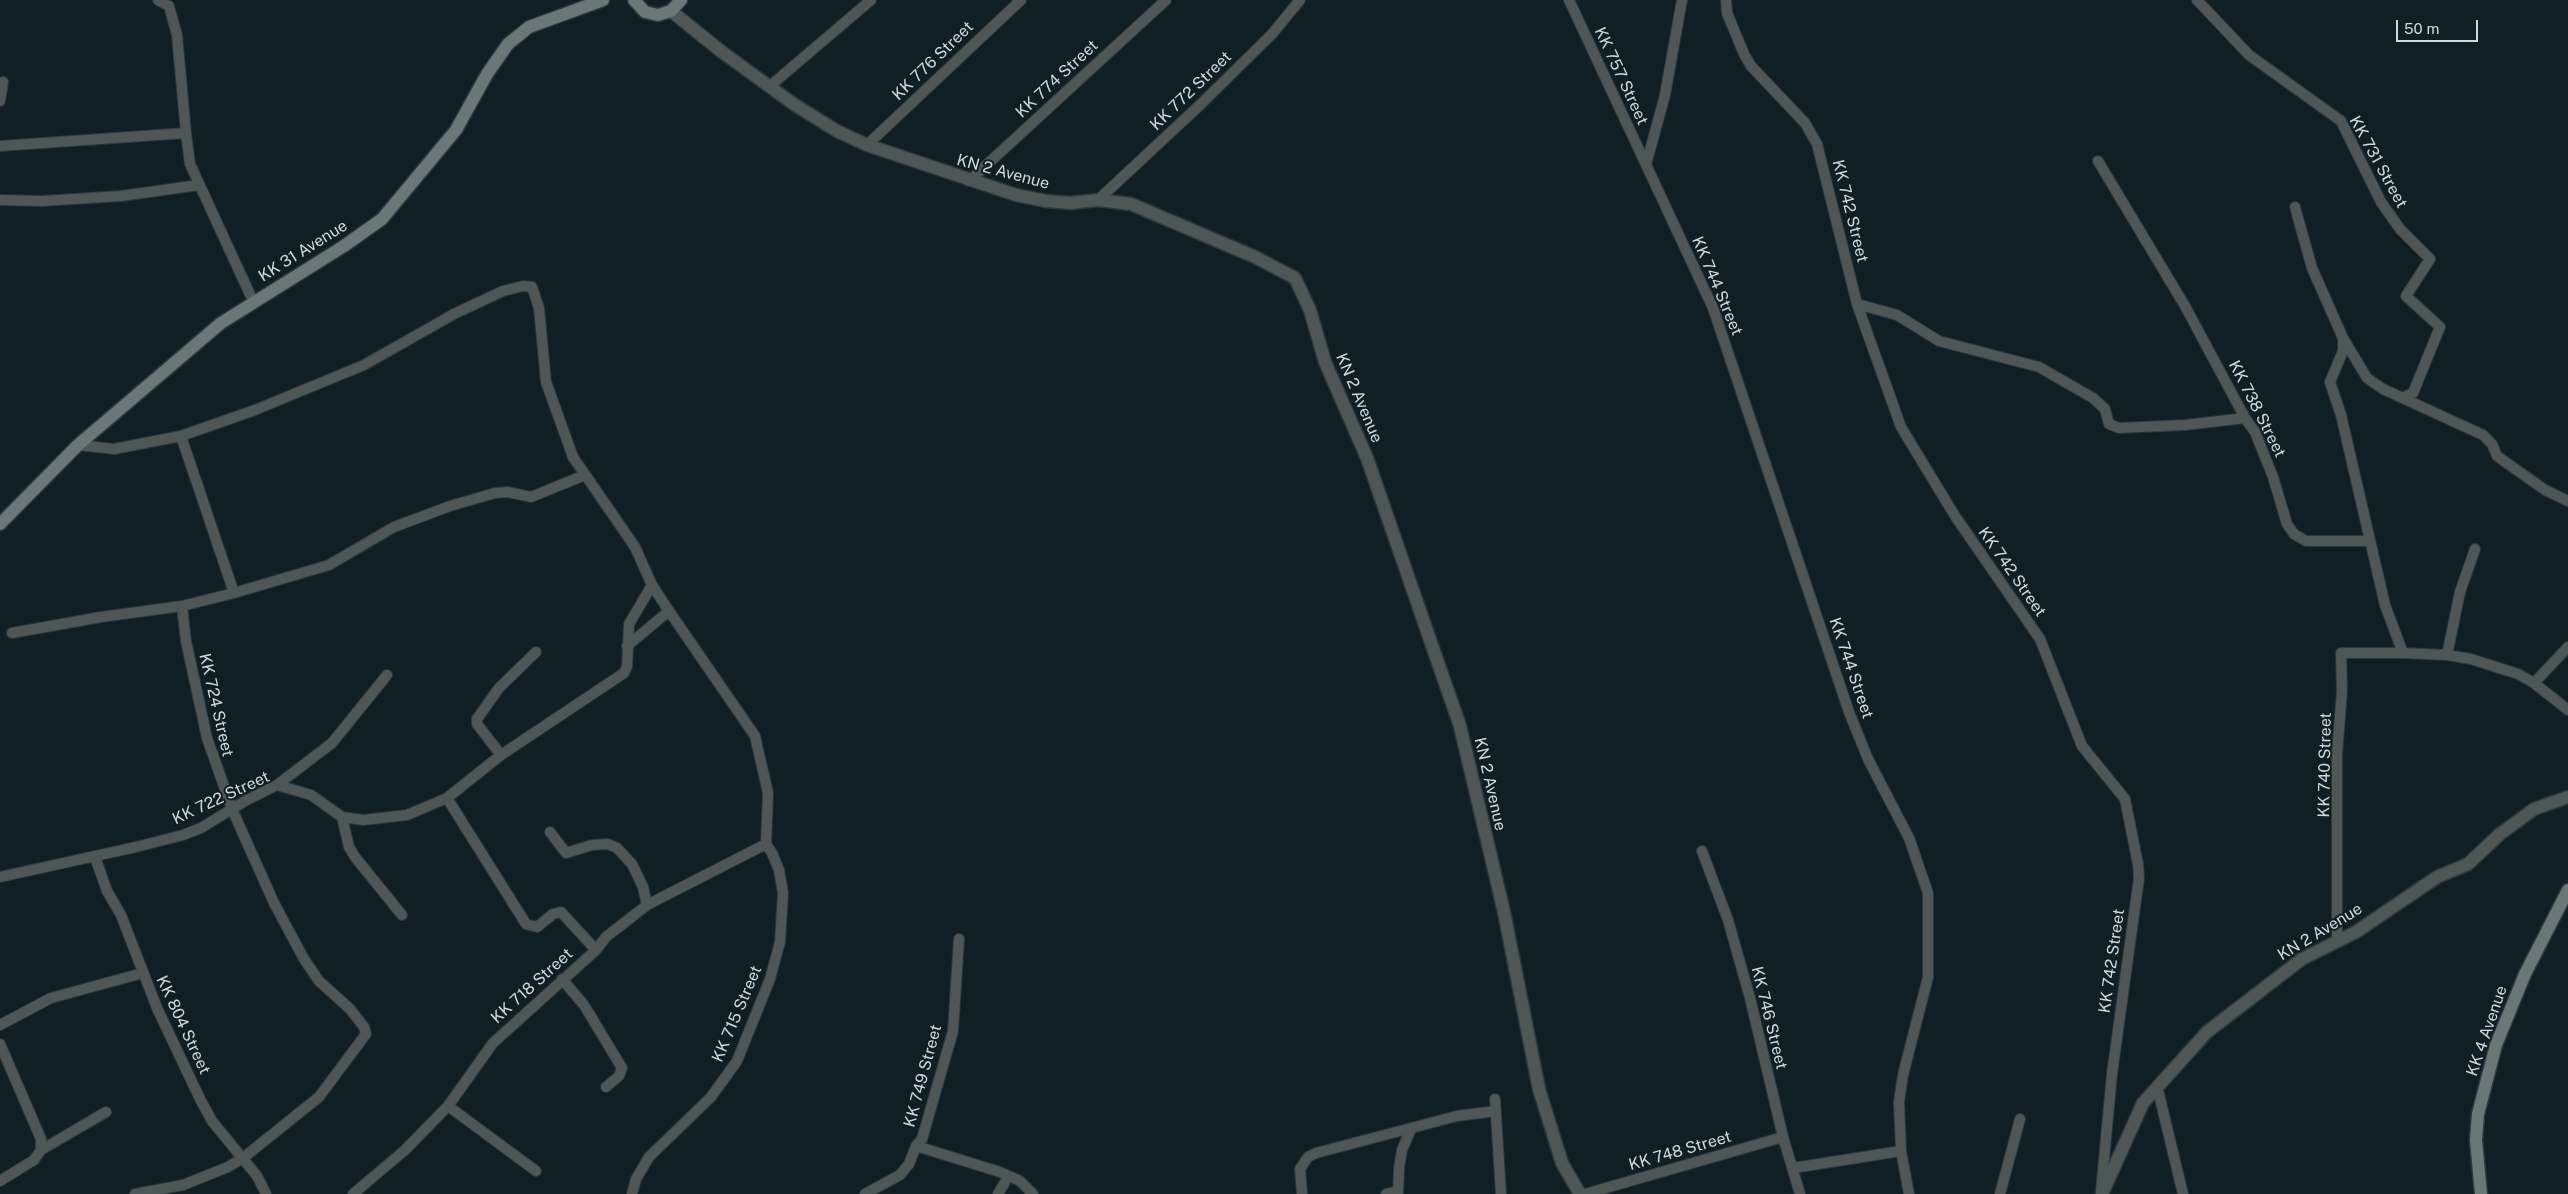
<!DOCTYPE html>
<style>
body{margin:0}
#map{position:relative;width:2568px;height:1194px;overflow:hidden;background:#101f24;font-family:"Public Sans",sans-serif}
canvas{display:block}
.scale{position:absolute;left:2396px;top:20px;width:82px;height:22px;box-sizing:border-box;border:2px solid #d0d9dd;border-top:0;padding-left:6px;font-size:15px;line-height:18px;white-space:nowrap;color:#d0d9dd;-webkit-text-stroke:4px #101f24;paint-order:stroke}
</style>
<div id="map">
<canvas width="2568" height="1194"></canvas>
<div class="scale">50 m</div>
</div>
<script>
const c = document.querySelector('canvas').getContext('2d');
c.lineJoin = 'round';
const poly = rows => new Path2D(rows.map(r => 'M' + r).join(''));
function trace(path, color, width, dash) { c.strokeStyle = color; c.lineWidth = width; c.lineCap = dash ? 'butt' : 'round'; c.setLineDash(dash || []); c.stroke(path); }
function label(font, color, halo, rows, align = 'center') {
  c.font = font + ' "Public Sans",sans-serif'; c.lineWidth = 4; c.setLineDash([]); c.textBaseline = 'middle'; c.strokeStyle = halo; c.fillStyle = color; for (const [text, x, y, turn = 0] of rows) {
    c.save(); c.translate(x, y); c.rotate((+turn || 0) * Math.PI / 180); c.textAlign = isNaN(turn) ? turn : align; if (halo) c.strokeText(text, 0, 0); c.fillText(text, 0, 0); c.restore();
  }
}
const minor = poly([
 [158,0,169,6,177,35,186,133],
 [1569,0,1713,308,1849,712,1868,759,1909,838,1928,893,1928,977,1903,1075,1899,1102,1901,1151,1909,1194],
 [1726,0,1727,13,1744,54,1751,66,1805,123,1817,144,1857,304,1901,427,1955,516,2040,639,2082,746,2125,799,2138,864,2139,878,2112,1074,2101,1191],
 [2197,0,2249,55,2341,121,2381,202,2400,229,2430,259,2406,296,2440,327,2413,393,2404,397],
 [770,86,871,0],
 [0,101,3,82],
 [867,145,1021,0],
 [0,146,186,133,190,164,253,301],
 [2098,161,2185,306,2245,418,2255,432,2273,477,2287,524,2294,534,2306,541,2370,541],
 [1646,165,1665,95,1682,0],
 [969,181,1166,0],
 [0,200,42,201,121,196,199,185],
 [1098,200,1201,104,1272,34,1300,0],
 [2295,207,2312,268,2343,338,2367,378,2383,389,2483,435,2492,444,2497,456,2545,490,2568,501],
 [1857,304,1897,315,1939,341,2039,367,2093,398,2105,409,2109,424,2119,428,2185,425,2245,418],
 [2343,338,2343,351,2330,382,2341,415,2385,605,2403,653,2447,655,2471,659,2518,674,2534,683,2568,710],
 [181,436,234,593],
 [78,445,114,449,181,436,255,410,364,365,454,314,503,291,523,286,532,287,539,308,546,382,573,457,635,547,652,585,669,611,755,736,768,793,766,844],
 [12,633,101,617,182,606,234,593,329,565,394,527,450,506,495,493,508,492,531,497,585,475],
 [627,646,669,611],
 [2447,655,2460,592,2475,549],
 [2534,683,2568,647],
 [501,755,477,724,477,719,499,688,536,652],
 [277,785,311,795,342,817,363,820,407,815,447,798,501,755,624,673,627,667,629,624,652,585],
 [447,798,526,924,537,927,553,914,561,912,596,950],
 [342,817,349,847,355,857,402,915],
 [550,832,566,853,592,845,608,844,617,848,632,864,643,887,647,905],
 [1702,851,1728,920,1750,998,1783,1137,1800,1194],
 [95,857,107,891,121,915,157,1008,200,1099,212,1121,257,1176,266,1194],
 [0,877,136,847,183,835,201,828,245,801,277,785,332,743,387,675],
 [2337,940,2337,754,2342,691,2341,653,2403,653],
 [562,979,584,1005,622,1068,619,1076,606,1087],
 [0,1025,51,998,143,973],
 [0,1044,41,1139,41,1150,34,1160,0,1181],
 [2157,1086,2183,1194],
 [1495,1099,1501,1194],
 [448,1106,536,1171],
 [916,1146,1000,1172,1020,1181,1033,1194],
 [41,1150,106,1112],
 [1793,1168,1901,1151],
 [135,1194,183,1185,228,1167,243,1158,319,1097,366,1034,364,1027,350,1009,319,981,304,959,274,903,232,809,207,738,186,641,182,606],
 [353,1194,405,1150,448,1106,493,1043,596,950,606,937,647,905,766,844],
 [632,1194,636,1179,649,1157,711,1097,737,1061,770,979,780,942,783,893,779,870,772,853,766,844],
 [865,1194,900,1175,909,1164,916,1146,922,1139,953,1031,959,939],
 [998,1194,1005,1182],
 [1302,1194,1300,1169,1308,1157,1316,1153,1457,1116,1496,1111],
 [1386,1194,1398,1191],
 [1398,1194,1399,1168,1402,1150,1411,1129],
 [1585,1194,1783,1137],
 [2000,1194,2020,1119]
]);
const tertiary = poly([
 [671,11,722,52,795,105,837,131,867,145,1016,195,1046,201,1070,203,1098,200,1131,204,1255,257,1295,278,1310,310,1325,362,1367,458,1460,726,1504,912,1539,1089,1562,1163,1580,1194],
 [2102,1194,2143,1103,2207,1032,2302,959,2356,932,2437,877,2468,864,2500,834,2534,809,2568,797]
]);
const secondary = poly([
 [634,0,645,12,658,15,671,11,681,0],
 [0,524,78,445,221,323,344,246,382,219,456,130,487,74,508,44,529,27,603,0],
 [2481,1194,2476,1140,2478,1114,2496,1045,2525,974,2568,890]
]);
const streetNames = [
 ["KK 776 Street",933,61,-44],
 ["KK 757 Street",1621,76,65],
 ["KK 774 Street",1057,79,-43],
 ["KK 772 Street",1191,91,-44],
 ["KK 731 Street",2378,162,61],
 ["KN 2 Avenue",1003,172,15],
 ["KK 742 Street",1850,211,76],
 ["KK 31 Avenue",303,251,-32],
 ["KK 744 Street",1717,286,67],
 ["KN 2 Avenue",1359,398,67],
 ["KK 738 Street",2257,409,63],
 ["KK 742 Street",2012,572,55],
 ["KK 744 Street",1851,668,71],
 ["KK 724 Street",216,705,77],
 ["KK 740 Street",2325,765,-89],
 ["KN 2 Avenue",1490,784,77],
 ["KK 722 Street",221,798,-25],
 ["KN 2 Avenue",2320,932,-31],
 ["KK 742 Street",2112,961,-82],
 ["KK 718 Street",532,986,-42],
 ["KK 715 Street",737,1014,-67],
 ["KK 746 Street",1769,1018,76],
 ["KK 804 Street",183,1025,65],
 ["KK 4 Avenue",2487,1031,-71],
 ["KK 749 Street",923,1076,-75],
 ["KK 748 Street",1680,1151,-16]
];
trace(minor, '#2b393e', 12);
trace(tertiary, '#2b393e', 15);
trace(secondary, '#2b393e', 15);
trace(minor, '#4e5656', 10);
trace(tertiary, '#4e5656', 12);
trace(secondary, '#6a7777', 12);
label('16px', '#d0d9dd', '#101f24', streetNames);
</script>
